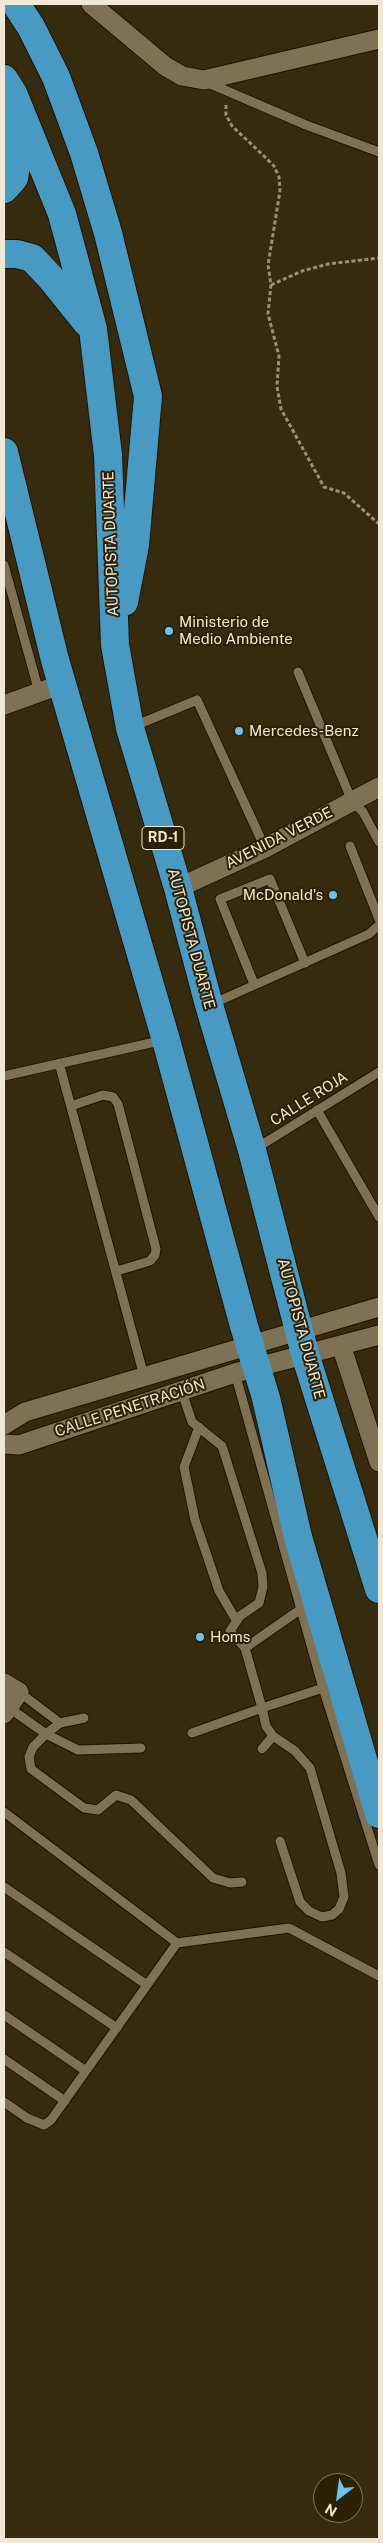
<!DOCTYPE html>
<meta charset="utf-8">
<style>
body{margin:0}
#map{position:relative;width:383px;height:2543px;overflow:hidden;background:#372b0f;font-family:"Public Sans",sans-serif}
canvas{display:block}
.frame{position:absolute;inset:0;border:5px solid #efe8d7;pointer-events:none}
.north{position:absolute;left:313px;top:2473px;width:50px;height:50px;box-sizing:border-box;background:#2d2105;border:1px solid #7b7159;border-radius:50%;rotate:210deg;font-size:14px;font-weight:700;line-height:20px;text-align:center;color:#efe8d7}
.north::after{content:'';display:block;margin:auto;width:18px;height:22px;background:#6ac3f1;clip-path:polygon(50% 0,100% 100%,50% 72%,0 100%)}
</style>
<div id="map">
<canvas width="383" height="2543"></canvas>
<div class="frame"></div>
<div class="north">N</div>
</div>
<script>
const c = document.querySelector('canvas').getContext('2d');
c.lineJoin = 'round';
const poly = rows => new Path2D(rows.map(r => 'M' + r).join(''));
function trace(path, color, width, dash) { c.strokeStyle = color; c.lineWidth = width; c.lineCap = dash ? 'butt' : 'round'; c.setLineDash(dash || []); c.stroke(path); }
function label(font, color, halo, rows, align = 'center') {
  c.font = font + ' "Public Sans",sans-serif'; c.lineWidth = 4; c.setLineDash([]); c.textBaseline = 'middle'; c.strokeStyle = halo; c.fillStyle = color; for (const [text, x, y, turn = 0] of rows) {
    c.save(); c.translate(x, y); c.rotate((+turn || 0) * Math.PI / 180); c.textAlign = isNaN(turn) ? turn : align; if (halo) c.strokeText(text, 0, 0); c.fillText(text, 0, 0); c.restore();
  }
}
const path = poly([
 [226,105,226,115,232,126,265,157,274,166,279,177,280,191,268,265,271,285,268,314,279,356,277,386,281,409,324,487,344,493,379,524],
 [271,285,302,271,328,264,379,258]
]);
const service = poly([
 [206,82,306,125,379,152],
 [4,565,39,692],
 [298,672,352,801,363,812,379,842],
 [132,727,197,700,265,848],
 [350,846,379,919],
 [254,984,220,899,270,879,305,963],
 [212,1004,369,934,379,925],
 [59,1063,144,1376],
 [4,1076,164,1040],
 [71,1106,103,1095,113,1097,118,1104,156,1249,155,1255,150,1261,117,1271],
 [317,1110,379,1217],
 [255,1149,379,1072],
 [235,1373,323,1688,379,1865],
 [182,1392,192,1422,222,1446,262,1573,263,1587,259,1603,240,1616,230,1631,245,1648],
 [199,1427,184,1467,195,1520,219,1591,236,1620],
 [301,1609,245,1648,262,1708,323,1688],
 [19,1692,60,1723],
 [8,1707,46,1734,78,1750,141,1748],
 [84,1718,60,1723,46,1734,33,1747,29,1757,31,1769,84,1808,98,1810,116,1795,131,1800,213,1878,230,1883,242,1882],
 [192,1733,262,1708,266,1726,273,1736],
 [262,1749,273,1736,295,1751,310,1768,341,1873,344,1897,339,1909,332,1915,322,1917,309,1911,300,1902,280,1841],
 [4,1812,177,1943],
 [4,1887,147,1985],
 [4,1952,117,2028],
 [4,2015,86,2071],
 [4,2059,65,2101],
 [4,2102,27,2118,44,2125,51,2120,177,1943,289,1928,379,1976]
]);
const minor = poly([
 [91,4,165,66,182,76,204,80,379,39],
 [4,705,62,684],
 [178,888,265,848,379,787],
 [341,1345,379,1462],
 [4,1425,25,1412,379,1307],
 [4,1444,19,1445,235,1373,379,1335],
 [4,1683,19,1692,4,1714]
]);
const motorway = poly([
 [16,4,31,27,56,77,84,153,108,233,148,396,135,545,124,602],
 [4,79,13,93,62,214,93,329,108,455,115,645,130,728,178,888,209,1005,252,1150,305,1354,379,1589],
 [4,189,14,178,16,166,15,117],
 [4,254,17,254,32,258,50,277,87,323],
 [4,452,55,660,166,1040,244,1326,266,1398,298,1537,379,1814]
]);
const markers = [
 [169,631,5,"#6ac3f1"],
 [239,731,5,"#6ac3f1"],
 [333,895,5,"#6ac3f1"],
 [200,1637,5,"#6ac3f1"]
];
const shields = [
 [163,838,42]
];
const shieldNames = [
 ["RD-1",163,838]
];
const streetNames = [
 ["AUTOPISTA DUARTE",111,544,-92],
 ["AVENIDA VERDE",279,838,-27],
 ["AUTOPISTA DUARTE",191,939,75],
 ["CALLE ROJA",309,1099,-32],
 ["AUTOPISTA DUARTE",301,1329,75],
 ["CALLE PENETRACIÓN",130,1408,-18]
];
const poiNames = [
 ["Ministerio de",179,622],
 ["Medio Ambiente",179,639],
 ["Mercedes-Benz",249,731],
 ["McDonald's",323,895,"right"],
 ["Homs",210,1637]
];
trace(service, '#1e1300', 11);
trace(minor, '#1e1300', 21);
trace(motorway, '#1e1300', 30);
trace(path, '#9b917b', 3, [4, 2.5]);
trace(service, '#7f7153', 9);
trace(minor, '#7f7153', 19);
trace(motorway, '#499ac3', 28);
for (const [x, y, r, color] of markers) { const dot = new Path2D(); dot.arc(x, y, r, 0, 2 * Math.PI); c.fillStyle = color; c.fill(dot); trace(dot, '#2d2105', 2); }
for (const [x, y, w] of shields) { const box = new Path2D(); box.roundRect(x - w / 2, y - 11.5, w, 23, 4); c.fillStyle = '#2d2105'; c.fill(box); trace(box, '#efe8d7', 1); }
label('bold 14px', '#efe8d7', null, shieldNames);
label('15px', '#efe8d7', '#2d2105', streetNames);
label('15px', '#efe8d7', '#2d2105', poiNames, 'left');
</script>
